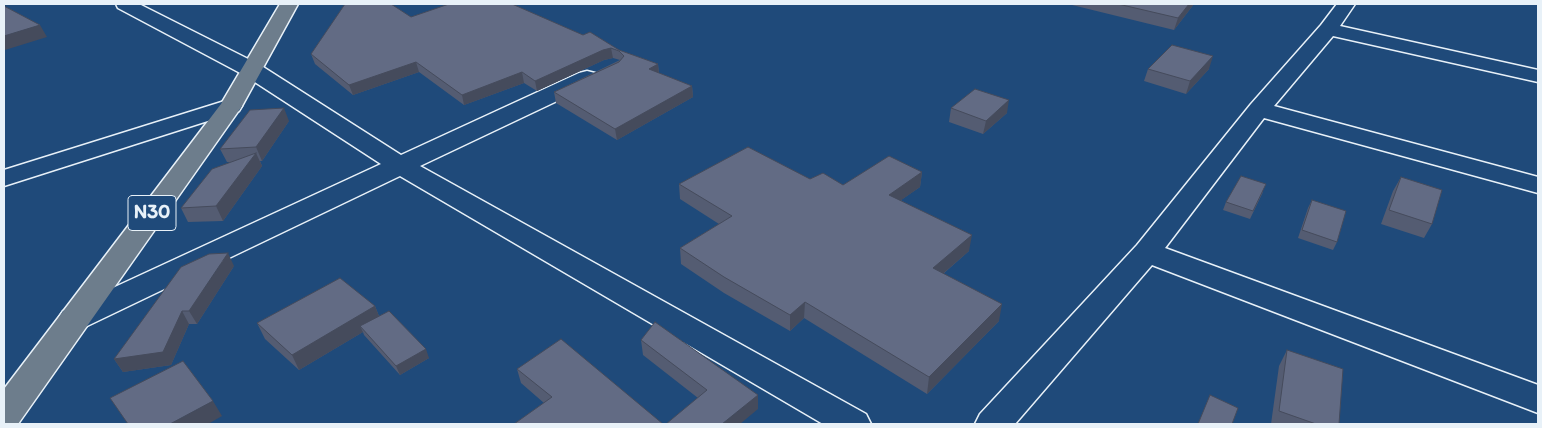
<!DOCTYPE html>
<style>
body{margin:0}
#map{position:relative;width:1542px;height:428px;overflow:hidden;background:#1f4a7a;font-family:Itim,sans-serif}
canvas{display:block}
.frame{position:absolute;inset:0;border:5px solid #e8f1f8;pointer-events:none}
</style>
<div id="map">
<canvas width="1542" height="428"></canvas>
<div class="frame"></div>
</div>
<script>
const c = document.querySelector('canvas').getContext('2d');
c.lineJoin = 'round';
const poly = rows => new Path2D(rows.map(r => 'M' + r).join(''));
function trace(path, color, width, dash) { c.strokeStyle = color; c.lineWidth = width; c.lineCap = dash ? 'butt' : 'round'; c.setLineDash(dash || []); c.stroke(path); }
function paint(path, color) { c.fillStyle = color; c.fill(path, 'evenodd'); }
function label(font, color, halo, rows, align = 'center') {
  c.font = font + ' Itim,sans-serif'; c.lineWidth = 4; c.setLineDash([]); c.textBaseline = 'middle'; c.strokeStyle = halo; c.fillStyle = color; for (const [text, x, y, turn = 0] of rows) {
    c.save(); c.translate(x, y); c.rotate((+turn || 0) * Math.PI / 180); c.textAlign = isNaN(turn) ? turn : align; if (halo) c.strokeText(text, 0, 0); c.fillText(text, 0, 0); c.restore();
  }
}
const street = poly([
 [116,4,139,4,260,65,401,155,579,73,587,71,595,73,598,78,595,83,420,166,866,414,871,424,823,424,400,176,85,327,74,330,63,327,58,319,63,311,381,164,244,75,118,8,116,4],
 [1337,4,1355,4,1340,26,1538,70,1538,82,1333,36,1274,106,1538,177,1538,193,1264,118,1165,248,1538,385,1538,413,1152,265,1015,424,975,424,980,414,1137,245,1251,104,1321,25,1337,4],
 [231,99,239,101,242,106,239,111,4,186,4,170,231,99]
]);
const primary = poly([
 [280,4,298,4,242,106,18,424,4,424,4,389,221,104,280,4]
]);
const wall = poly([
 [1068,4,1194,4,1174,30],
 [411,17,619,50,658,64,659,73,692,86,693,97,617,140,556,103,554,92,620,60,613,58,604,60,537,91,524,83,464,105,419,72,353,95,315,64,311,54],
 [1148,69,1209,69,1186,94,1144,81],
 [951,108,1007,113,983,134,949,122],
 [289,121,262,161,260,161,262,166,223,221,188,222,181,208,230,162,227,162,220,149],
 [922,172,920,187,901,200,969,251,943,274,999,321,927,394,804,318,790,331,724,293,681,264,680,248,719,224,680,199,679,184,810,179,843,185],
 [1401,177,1432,224,1424,238,1381,224,1393,191],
 [1263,192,1250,219,1223,210,1226,202],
 [1312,200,1337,242,1333,250,1298,238,1308,208],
 [234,266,197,324,189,324,171,365,123,372,114,359],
 [375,306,379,316,429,358,400,375,364,335,363,332,299,370,265,339,257,323],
 [641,340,758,395,758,409,698,398,643,355],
 [1287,350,1339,424,1271,424,1279,366],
 [517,369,663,424,544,403,521,383]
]);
const shadedWall = poly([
 [1189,4,1194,4,1174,30,1178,18],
 [40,25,47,37,5,50,4,48,4,36],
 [611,48,613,58,604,60,537,91,535,81,603,50],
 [1213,56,1209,69,1186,94,1190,81],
 [416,62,419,72,353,95,349,85],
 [658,64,659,74,649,69],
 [522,72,524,83,464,105,462,95],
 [692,86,693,97,617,140,615,129],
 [1009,100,1007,113,983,134,986,121],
 [284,108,289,121,262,161,256,147],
 [256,153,262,166,223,221,216,206],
 [922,172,920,187,887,210,889,195],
 [972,235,969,251,931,284,933,268],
 [228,253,234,266,197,324,189,311],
 [805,302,804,318,790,331,790,315],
 [1002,304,999,321,927,394,929,377],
 [375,306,381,321,360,326,363,332,299,370,292,355],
 [182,311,189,324,171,365,123,372,114,359],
 [426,349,429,358,400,375,396,366],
 [758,395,758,409,740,424,722,424],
 [213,401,222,416,208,424,170,424]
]);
const building = poly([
 [345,4,391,4,411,17,449,4,512,4,583,35,590,32,619,50,658,64,649,69,692,86,615,129,554,92,619,62,624,56,619,51,611,48,603,50,535,81,522,72,462,95,416,62,349,85,311,54,345,4],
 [1118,4,1189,4,1178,18,1118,4],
 [4,6,40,25,4,36,4,6],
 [1172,45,1213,56,1190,81,1148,69,1172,45],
 [975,89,1009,100,986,121,951,108,975,89],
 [284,108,256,147,220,149,250,110,284,108],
 [748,147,810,179,823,173,843,185,889,156,922,172,889,195,972,235,933,268,1002,304,929,377,805,302,790,315,724,277,680,248,732,216,679,184,748,147],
 [256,153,216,206,181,208,212,169,256,153],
 [1241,176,1266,184,1253,211,1226,202,1241,176],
 [1401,177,1442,190,1432,224,1389,210,1401,177],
 [1312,200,1346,211,1337,242,1302,230,1312,200],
 [228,253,189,311,182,311,163,352,114,359,181,267,209,254,228,253],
 [340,278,375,306,292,355,257,323,340,278],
 [389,311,426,349,396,366,360,326,389,311],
 [655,322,758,395,722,424,666,424,707,390,641,340,655,322],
 [561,339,663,424,514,424,552,397,517,369,561,339],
 [1287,350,1343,369,1339,424,1316,424,1279,411,1287,350],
 [183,361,213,401,170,424,128,424,110,398,183,361],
 [1210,395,1238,408,1232,424,1198,424,1210,395]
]);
const shields = [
 [152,213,48]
];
const shieldNames = [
 ["N30",152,213]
];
trace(street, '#e8f1f8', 3);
trace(primary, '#e8f1f8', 3);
paint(street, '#1f4a7a');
paint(primary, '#6d7d8c');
paint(wall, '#545c72');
paint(shadedWall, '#454b5c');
paint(building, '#626b84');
trace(building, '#454b5c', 1);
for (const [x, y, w] of shields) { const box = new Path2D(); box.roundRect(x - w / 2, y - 17.5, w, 35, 4); c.fillStyle = '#1f4a7a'; c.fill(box); trace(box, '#e8f1f8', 1); }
label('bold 20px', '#e8f1f8', null, shieldNames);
</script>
